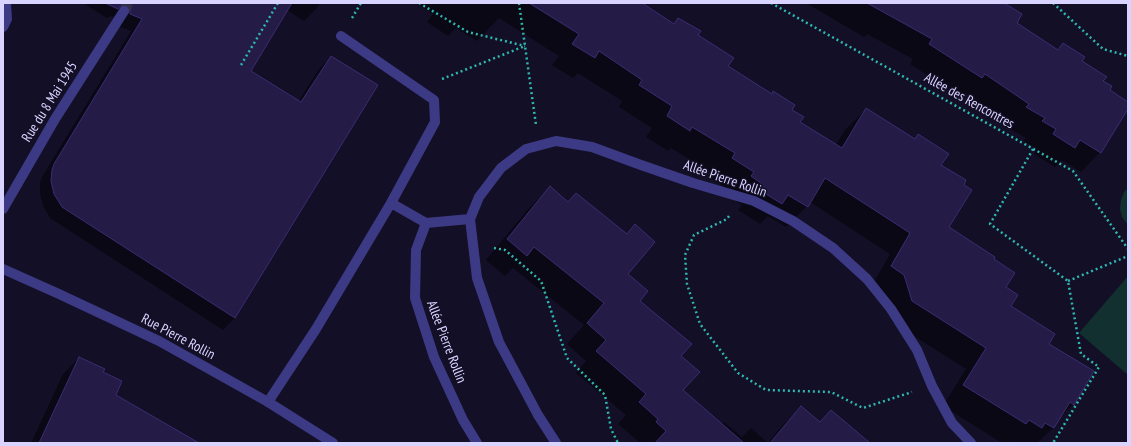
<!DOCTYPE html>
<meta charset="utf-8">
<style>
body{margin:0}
#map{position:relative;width:1131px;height:446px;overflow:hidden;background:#130f26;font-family:"PT Sans Narrow",sans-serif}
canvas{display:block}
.frame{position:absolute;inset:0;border:4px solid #d9d4ff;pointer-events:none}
</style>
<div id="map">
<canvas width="1131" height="446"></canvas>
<div class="frame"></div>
</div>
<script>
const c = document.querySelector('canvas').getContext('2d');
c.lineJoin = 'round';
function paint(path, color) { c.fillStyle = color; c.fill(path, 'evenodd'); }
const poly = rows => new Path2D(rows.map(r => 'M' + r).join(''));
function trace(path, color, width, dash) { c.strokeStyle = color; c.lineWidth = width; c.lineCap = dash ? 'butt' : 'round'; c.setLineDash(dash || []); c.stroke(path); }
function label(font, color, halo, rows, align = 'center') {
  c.font = font + ' "PT Sans Narrow",sans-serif'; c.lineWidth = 3; c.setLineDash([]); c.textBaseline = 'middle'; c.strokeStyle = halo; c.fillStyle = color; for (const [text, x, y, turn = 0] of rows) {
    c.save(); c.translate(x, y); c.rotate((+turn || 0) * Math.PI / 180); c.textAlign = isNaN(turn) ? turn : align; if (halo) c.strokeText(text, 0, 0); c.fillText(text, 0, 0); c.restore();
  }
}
const green = poly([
 [1128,188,1128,225,1122,217,1120,209,1121,200,1124,192],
 [1128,276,1128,375,1079,333]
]);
const shadow = poly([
 [83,3,320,3,316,9,304,21,287,10,249,71,298,102,319,69,331,57,377,86,235,318,223,330,50,218,43,206,40,193,40,182,42,177,131,31,118,26,115,17,111,16,107,18],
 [415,3,640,3,673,24,678,19,697,35,727,66,771,94,773,92,791,110,799,123,836,145,845,130,866,109,914,140,918,135,940,166,948,227,993,259,1004,287,1010,307,1048,344,1073,404,1058,420,1053,428,1037,443,1012,443,1008,441,1006,443,1002,443,943,406,966,369,892,322,884,296,871,287,890,254,810,202,807,206,786,227,768,216,760,224,738,210,742,205,730,198,734,193,712,179,715,175,671,148,668,151,646,137,652,128,619,107,622,101,578,73,573,78,552,65,559,56,499,18,477,41,456,28,448,36,427,22,433,14],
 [806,3,1002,3,1016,23,1057,50,1063,44,1102,81,1108,90,1128,103,1128,107,1100,152,1081,172,1062,160,1055,167,1034,154,1037,149,1023,141,1026,138,1007,127,1010,124,965,93,962,97,910,64,913,59,867,34,864,37],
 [550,187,568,203,626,235,635,226,627,274,639,301,679,356,682,390,721,425,724,422,742,437,751,428,768,443,780,428,801,407,819,423,868,443,636,443,638,441,618,424,626,415,576,373,586,361,567,344,584,325,513,268,505,276,486,260,529,208],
 [79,358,102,372,114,395,197,443,31,443,63,374]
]);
const building = poly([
 [105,3,292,3,251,71,301,102,331,56,378,85,235,318,62,207,54,194,51,181,52,170,54,164,142,19,130,14,130,8,127,5,121,5,118,9,105,3],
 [529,3,642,3,674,24,678,18,701,31,698,35,734,58,728,66,772,94,773,91,795,105,792,110,804,117,800,122,842,148,866,108,915,139,918,134,949,154,941,165,966,180,964,185,972,190,949,227,995,257,994,259,1015,273,1006,287,1018,295,1011,306,1055,334,1049,344,1094,371,1074,405,1070,402,1054,428,1045,423,1042,428,1029,420,1026,424,963,385,986,348,912,301,904,275,891,266,910,233,825,178,808,207,788,195,782,204,758,189,762,184,751,176,754,172,732,158,735,153,692,127,690,131,667,116,672,106,639,85,642,80,599,51,595,58,572,44,579,34,529,3],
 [867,3,1004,3,1022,14,1017,23,1058,50,1063,43,1085,57,1082,61,1107,77,1103,81,1112,86,1110,90,1128,102,1128,109,1101,153,1080,140,1075,148,1053,134,1056,129,1042,121,1045,118,1026,107,1029,104,985,74,982,78,929,44,932,39,867,3],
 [550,186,568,202,576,193,627,234,635,224,655,242,628,274,648,291,640,301,692,344,681,356,700,372,683,390,744,443,655,443,666,431,656,422,658,419,639,402,646,394,596,351,606,340,587,323,604,303,534,247,527,256,507,239,550,186],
 [79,357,105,369,103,372,122,381,116,395,199,443,39,443,79,357],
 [801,406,820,422,831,410,870,443,770,443,801,406]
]);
const minorTunnel = poly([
 [124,11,129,3]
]);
const path = poly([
 [419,3,468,32,525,46],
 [519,3,536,125],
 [771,3,1073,171,1128,249],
 [1053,3,1103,49,1128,56],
 [352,18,361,3],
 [241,65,278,3],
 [442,79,525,46],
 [1033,149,990,224,1068,281,1081,354,1099,367,1053,443],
 [729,216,727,219,694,235,685,255,687,284,700,324,738,373,766,390,831,392,863,408,912,392],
 [494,248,505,250,541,281,567,358,605,395,611,429,618,443],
 [1068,281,1128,256]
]);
const service = poly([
 [470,219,477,278,499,342,538,415,556,443]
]);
const minor = poly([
 [3,27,7,19,6,3],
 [391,203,426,223,470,219,479,197,501,168,526,149,556,141,592,147,641,165,693,183,754,201,793,221,833,248,867,279,891,309,917,350,932,386,952,423,971,443],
 [3,209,55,119,124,11],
 [426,223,416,250,415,298,434,357,463,420,477,443],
 [268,402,316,329,391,203,435,122,434,100,341,36]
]);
const tertiary = poly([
 [3,269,59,294,159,341,268,402,333,443]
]);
const streetNames = [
 ["Allée des Rencontres",969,101,29],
 ["Rue du 8 Mai 1945",50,102,-58],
 ["Allée Pierre Rollin",725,179,19],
 ["Rue Pierre Rollin",178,337,28],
 ["Allée Pierre Rollin",446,342,69]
];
paint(green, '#12302f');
paint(shadow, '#0007');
paint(building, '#241b47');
trace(building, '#3b2d73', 1);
trace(minorTunnel, '#312d47', 10, [10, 5]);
trace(path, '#2fb8b0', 2.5, [2, 3]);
trace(service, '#3d3a85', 10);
trace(minor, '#3d3a85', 10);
trace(tertiary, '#3d3a85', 10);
label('14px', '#d9d4ff', '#130f26', streetNames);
</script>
